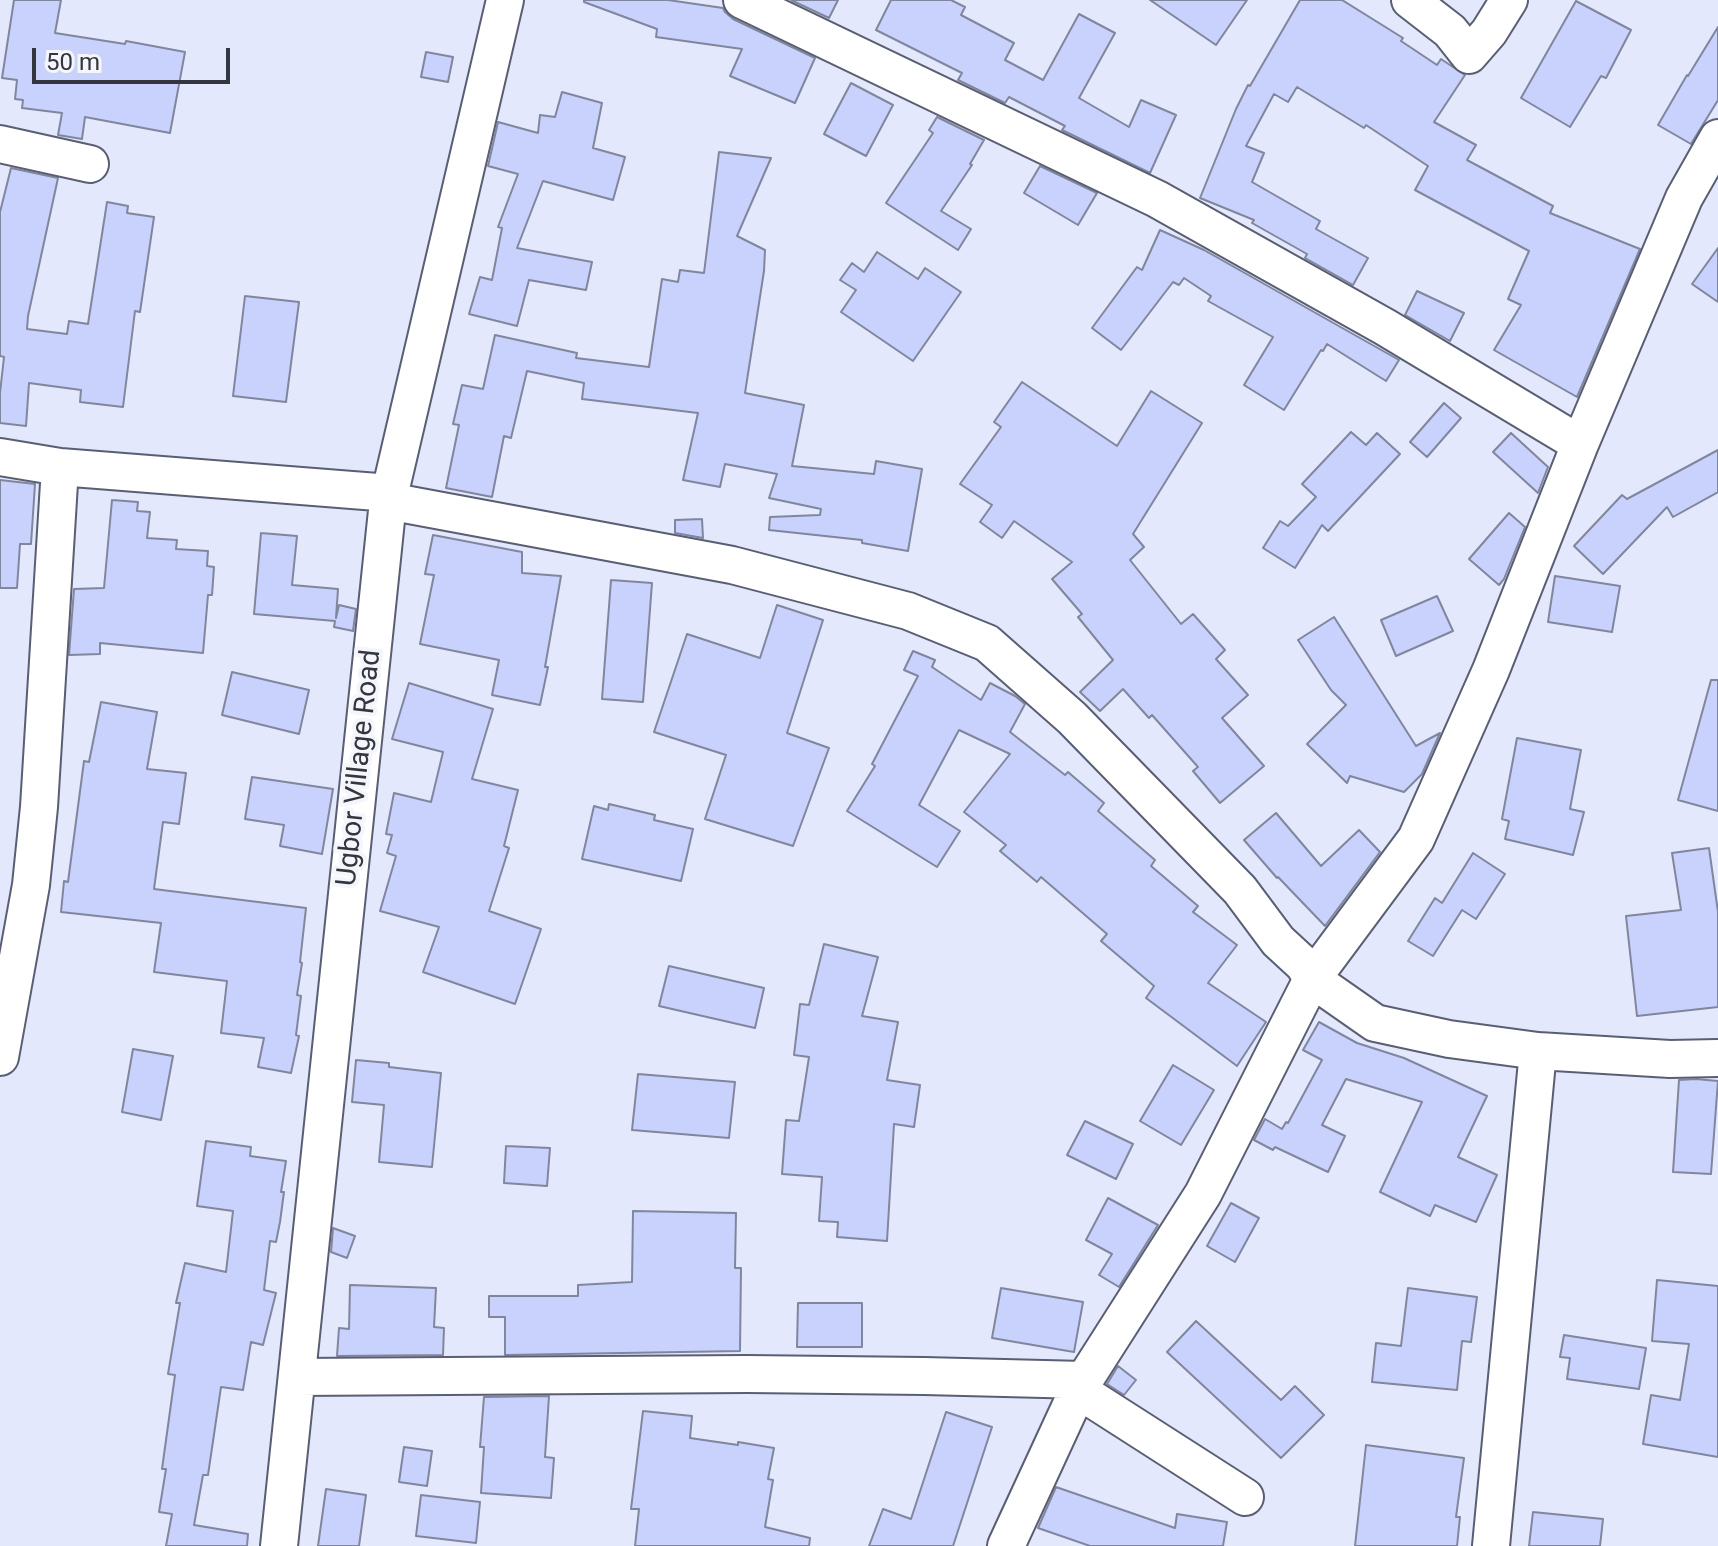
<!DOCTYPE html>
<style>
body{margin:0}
#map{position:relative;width:1718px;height:1546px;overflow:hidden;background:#e3e8fc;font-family:Roboto,sans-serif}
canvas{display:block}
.scale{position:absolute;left:32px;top:48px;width:198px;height:36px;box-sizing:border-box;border:4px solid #33353f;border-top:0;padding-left:10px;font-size:24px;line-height:28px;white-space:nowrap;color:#33353f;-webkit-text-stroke:6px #f4f6fb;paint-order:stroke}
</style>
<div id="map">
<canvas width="1718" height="1546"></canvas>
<div class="scale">50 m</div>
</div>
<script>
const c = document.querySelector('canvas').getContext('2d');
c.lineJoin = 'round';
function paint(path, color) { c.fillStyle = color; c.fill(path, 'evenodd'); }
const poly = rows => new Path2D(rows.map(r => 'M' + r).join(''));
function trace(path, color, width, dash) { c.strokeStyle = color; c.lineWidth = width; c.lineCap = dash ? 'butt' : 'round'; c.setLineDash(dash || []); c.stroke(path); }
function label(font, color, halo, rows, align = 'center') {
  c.font = font + ' Roboto,sans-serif'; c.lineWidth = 8; c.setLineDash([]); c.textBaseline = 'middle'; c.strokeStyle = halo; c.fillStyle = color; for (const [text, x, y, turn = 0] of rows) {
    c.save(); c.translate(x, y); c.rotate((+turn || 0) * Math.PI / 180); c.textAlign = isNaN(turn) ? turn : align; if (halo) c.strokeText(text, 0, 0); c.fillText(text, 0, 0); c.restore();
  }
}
const building = poly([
 [14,0,61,0,55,33,125,44,126,41,185,52,170,133,85,117,82,139,58,135,62,113,22,108,23,100,15,99,17,80,2,78,14,0],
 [584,0,668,0,723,8,725,12,733,19,815,58,795,103,730,76,742,49,656,37,657,29,584,2,584,0],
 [791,0,838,0,829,18,791,0],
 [891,0,951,0,965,7,961,15,1014,43,1005,60,1043,80,1079,14,1115,33,1079,98,1129,127,1141,100,1176,115,1150,173,1062,130,1065,126,1009,97,1005,103,958,80,962,73,876,30,891,0],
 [1150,0,1247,0,1216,45,1150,0],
 [1300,0,1342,0,1403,38,1401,41,1437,65,1441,59,1465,75,1434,122,1476,145,1467,160,1553,206,1550,213,1640,249,1577,397,1494,350,1521,305,1508,299,1529,251,1415,190,1428,166,1366,125,1364,128,1297,87,1288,102,1274,94,1246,146,1264,153,1252,182,1320,221,1316,229,1368,258,1353,285,1305,258,1307,254,1252,223,1254,220,1200,198,1236,109,1248,85,1250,86,1300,0],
 [1576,1,1631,30,1606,78,1601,76,1570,127,1521,98,1576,1],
 [1718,27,1718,100,1691,144,1658,125,1687,75,1688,76,1718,27],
 [426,52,453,57,448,82,421,77,426,52],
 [851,83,893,105,866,156,824,134,851,83],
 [562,92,602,103,593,148,625,157,613,200,543,181,517,248,592,262,586,290,529,280,517,326,469,314,480,277,492,280,502,228,498,227,518,174,488,166,498,122,538,133,540,115,555,117,562,92],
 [937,117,984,140,970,164,972,165,941,211,971,229,958,250,886,203,933,133,929,130,937,117],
 [719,152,771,158,737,236,765,250,764,271,745,393,804,405,792,466,874,474,876,461,922,469,908,551,862,543,862,540,769,530,770,517,820,515,821,509,769,498,777,474,725,464,720,487,683,480,698,413,582,399,584,383,527,371,511,438,504,436,492,497,446,488,459,425,453,424,462,385,483,389,495,335,577,353,576,358,649,367,662,279,678,282,680,270,704,273,719,152],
 [1040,166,1097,193,1078,225,1024,193,1040,166],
 [11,168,58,178,28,316,27,329,67,334,69,321,88,324,107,202,128,206,127,213,154,217,140,312,135,311,123,407,80,402,81,390,29,383,26,426,0,423,0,393,4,357,0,356,0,212,11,168],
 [1160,230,1204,250,1399,360,1386,381,1327,344,1323,351,1321,350,1284,410,1244,385,1273,337,1208,301,1211,296,1184,278,1179,285,1173,282,1121,350,1092,328,1137,267,1142,270,1160,230],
 [1718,248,1718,302,1692,284,1718,248],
 [877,252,918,279,925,268,961,292,913,361,841,312,856,290,840,280,852,263,864,272,877,252],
 [1417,291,1464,313,1450,341,1405,315,1417,291],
 [245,296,299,302,286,402,233,396,245,296],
 [1022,382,1117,446,1151,391,1202,423,1133,534,1144,547,1130,560,1181,624,1193,614,1225,650,1216,659,1248,695,1222,718,1264,766,1220,803,1193,771,1198,767,1152,715,1149,718,1123,689,1100,711,1080,692,1113,660,1078,617,1082,614,1052,579,1072,562,1014,521,1002,538,980,522,992,505,960,484,1001,427,994,422,1022,382],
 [1444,403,1461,418,1427,457,1410,442,1444,403],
 [1351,432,1366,445,1377,433,1400,454,1328,531,1322,525,1295,568,1263,548,1280,521,1288,526,1316,497,1302,484,1351,432],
 [1511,433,1548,467,1538,493,1493,452,1511,433],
 [1718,450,1718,492,1673,517,1667,507,1603,574,1574,546,1622,495,1627,499,1718,450],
 [0,480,35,484,31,544,20,544,17,588,0,588,0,480],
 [112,500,138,502,137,511,150,512,147,538,177,540,176,549,208,551,207,566,214,567,212,595,208,595,203,653,100,643,100,654,69,655,74,589,104,588,112,500],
 [1509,513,1525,527,1504,579,1499,585,1469,559,1509,513],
 [702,519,703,538,675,533,675,520,702,519],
 [261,533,297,536,292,585,338,589,336,618,339,605,356,609,353,631,334,627,335,621,254,614,261,533],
 [433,535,522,552,522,573,561,576,545,667,548,667,540,705,492,695,499,660,420,644,434,575,425,574,433,535],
 [1555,576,1620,586,1612,632,1548,622,1555,576],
 [611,580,652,583,643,702,602,699,611,580],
 [1437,596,1453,631,1396,656,1381,620,1437,596],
 [777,605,823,620,787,733,829,748,793,846,705,819,726,755,654,732,687,634,760,658,777,605],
 [1334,617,1416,746,1440,733,1422,774,1404,792,1350,776,1347,783,1307,744,1346,705,1331,690,1298,640,1334,617],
 [913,651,935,660,932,667,981,700,990,683,1015,696,1025,704,1010,732,1065,775,1068,772,1104,803,1098,811,1155,860,1151,866,1198,906,1193,912,1237,945,1208,983,1266,1022,1237,1066,1146,998,1154,986,1101,941,1107,934,1041,877,1037,882,1000,851,1006,845,964,812,1010,754,959,730,919,805,960,831,937,867,847,811,875,766,872,764,918,676,904,670,913,651],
 [232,672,309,690,299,734,222,715,232,672],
 [1711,680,1718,680,1718,811,1678,800,1711,680],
 [409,683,493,709,472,779,518,790,504,846,509,848,489,911,541,929,515,1004,423,972,439,927,380,911,396,856,387,853,392,835,386,834,394,793,431,802,443,752,392,739,409,683],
 [101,702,157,712,147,769,186,773,179,824,163,822,154,889,306,908,300,962,302,963,297,995,301,996,296,1035,299,1036,291,1073,258,1067,264,1038,221,1033,227,981,154,972,161,923,61,912,64,881,68,882,84,761,89,762,101,702],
 [1517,738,1581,750,1570,809,1584,812,1573,855,1505,839,1509,821,1502,819,1517,738],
 [252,777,333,789,322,854,280,846,284,825,245,819,252,777],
 [609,804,655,815,654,820,693,829,681,881,582,859,594,806,608,810,609,804],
 [1276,813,1321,866,1359,830,1380,852,1325,926,1278,877,1277,878,1244,840,1276,813],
 [1709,848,1718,912,1718,1007,1637,1016,1626,916,1681,910,1672,853,1709,848],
 [1473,853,1505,874,1476,919,1462,910,1433,956,1408,941,1435,898,1442,903,1473,853],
 [824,944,878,957,862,1016,898,1022,887,1080,920,1085,914,1127,894,1124,887,1241,837,1237,838,1222,819,1221,822,1177,782,1174,786,1120,799,1121,809,1057,794,1055,800,1004,809,1005,824,944],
 [669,966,764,988,755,1028,659,1006,669,966],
 [1319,1022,1357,1043,1404,1058,1487,1096,1458,1157,1497,1175,1476,1222,1435,1205,1430,1216,1380,1192,1422,1102,1346,1079,1322,1125,1345,1136,1328,1172,1275,1147,1273,1150,1254,1140,1265,1119,1282,1129,1286,1122,1288,1123,1322,1060,1303,1050,1319,1022],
 [133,1049,173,1056,161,1120,122,1112,133,1049],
 [356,1060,389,1063,389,1067,441,1073,432,1167,379,1162,384,1105,352,1102,356,1060],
 [1173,1065,1214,1090,1181,1145,1140,1121,1173,1065],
 [638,1074,735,1082,729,1138,632,1130,638,1074],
 [1696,1079,1718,1081,1711,1174,1673,1172,1679,1080,1696,1079],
 [1085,1121,1133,1144,1116,1179,1067,1155,1085,1121],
 [206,1141,251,1147,250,1156,286,1161,281,1192,284,1192,280,1222,276,1242,270,1241,264,1290,276,1293,263,1345,251,1342,243,1390,221,1387,208,1475,203,1475,194,1525,248,1534,247,1546,166,1546,172,1514,159,1512,166,1469,162,1469,175,1375,168,1374,180,1303,176,1303,185,1263,226,1272,233,1211,197,1206,206,1141],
 [506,1146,550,1148,547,1186,504,1183,506,1146],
 [1108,1198,1158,1225,1119,1287,1099,1275,1112,1254,1086,1240,1108,1198],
 [1231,1203,1259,1218,1235,1262,1207,1246,1231,1203],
 [633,1211,736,1213,735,1268,741,1268,740,1351,505,1355,505,1317,489,1317,489,1296,578,1296,578,1285,632,1282,633,1211],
 [333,1228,355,1236,347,1258,331,1252,333,1228],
 [1657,1280,1718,1286,1718,1457,1643,1444,1651,1395,1680,1400,1689,1344,1652,1341,1657,1280],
 [350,1285,436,1288,434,1327,444,1328,443,1355,337,1356,339,1328,349,1329,350,1285],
 [1001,1288,1083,1302,1074,1352,992,1338,1001,1288],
 [1408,1288,1477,1297,1471,1342,1462,1341,1457,1390,1372,1382,1376,1343,1401,1346,1408,1288],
 [798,1303,862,1303,862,1347,797,1347,798,1303],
 [1196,1321,1281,1400,1295,1386,1324,1415,1281,1458,1167,1352,1196,1321],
 [1564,1335,1646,1348,1639,1389,1567,1379,1570,1358,1560,1357,1564,1335],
 [1118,1366,1136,1380,1124,1395,1107,1384,1118,1366],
 [549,1396,545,1457,554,1458,551,1498,481,1493,484,1447,480,1447,484,1397,549,1396],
 [643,1411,692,1416,690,1438,738,1445,738,1442,774,1448,768,1479,773,1480,765,1527,810,1538,809,1546,635,1546,639,1509,631,1509,643,1411],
 [946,1412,992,1427,953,1546,869,1546,883,1509,911,1519,946,1412],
 [1366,1445,1464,1458,1456,1517,1460,1517,1457,1546,1355,1546,1366,1445],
 [404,1447,432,1451,427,1486,399,1482,404,1447],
 [1056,1487,1175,1528,1177,1514,1227,1522,1223,1546,1090,1546,1038,1528,1056,1487],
 [326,1489,366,1495,359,1546,318,1546,326,1489],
 [421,1495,480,1502,476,1543,416,1536,421,1495],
 [1533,1512,1603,1519,1600,1546,1529,1546,1533,1512]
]);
const minor = poly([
 [742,0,1157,199,1385,327,1580,444],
 [1410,0,1450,31,1469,55,1489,32,1509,0],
 [0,144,90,164],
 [0,457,60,467,390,493],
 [388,501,732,565,908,611,987,643,1072,718,1240,890,1278,941,1304,965,1312,979,1375,1023,1449,1039,1538,1051,1670,1059,1718,1058],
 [0,1057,31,885,39,807,60,467],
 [297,1377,747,1374,924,1376,1084,1380],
 [1078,1390,1245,1497],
 [279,1546,388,501,505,0],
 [1006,1546,1078,1390,1203,1194,1312,979,1416,839,1491,670,1580,444,1684,198,1718,138],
 [1491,1546,1538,1051]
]);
const streetNames = [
 ["Ugbor Village Road",360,768,-84]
];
paint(building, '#c8d2fd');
trace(building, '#80869d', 2);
trace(minor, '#595e73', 40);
trace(minor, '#fff', 36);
label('28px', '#33353f', '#f4f6fb', streetNames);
</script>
